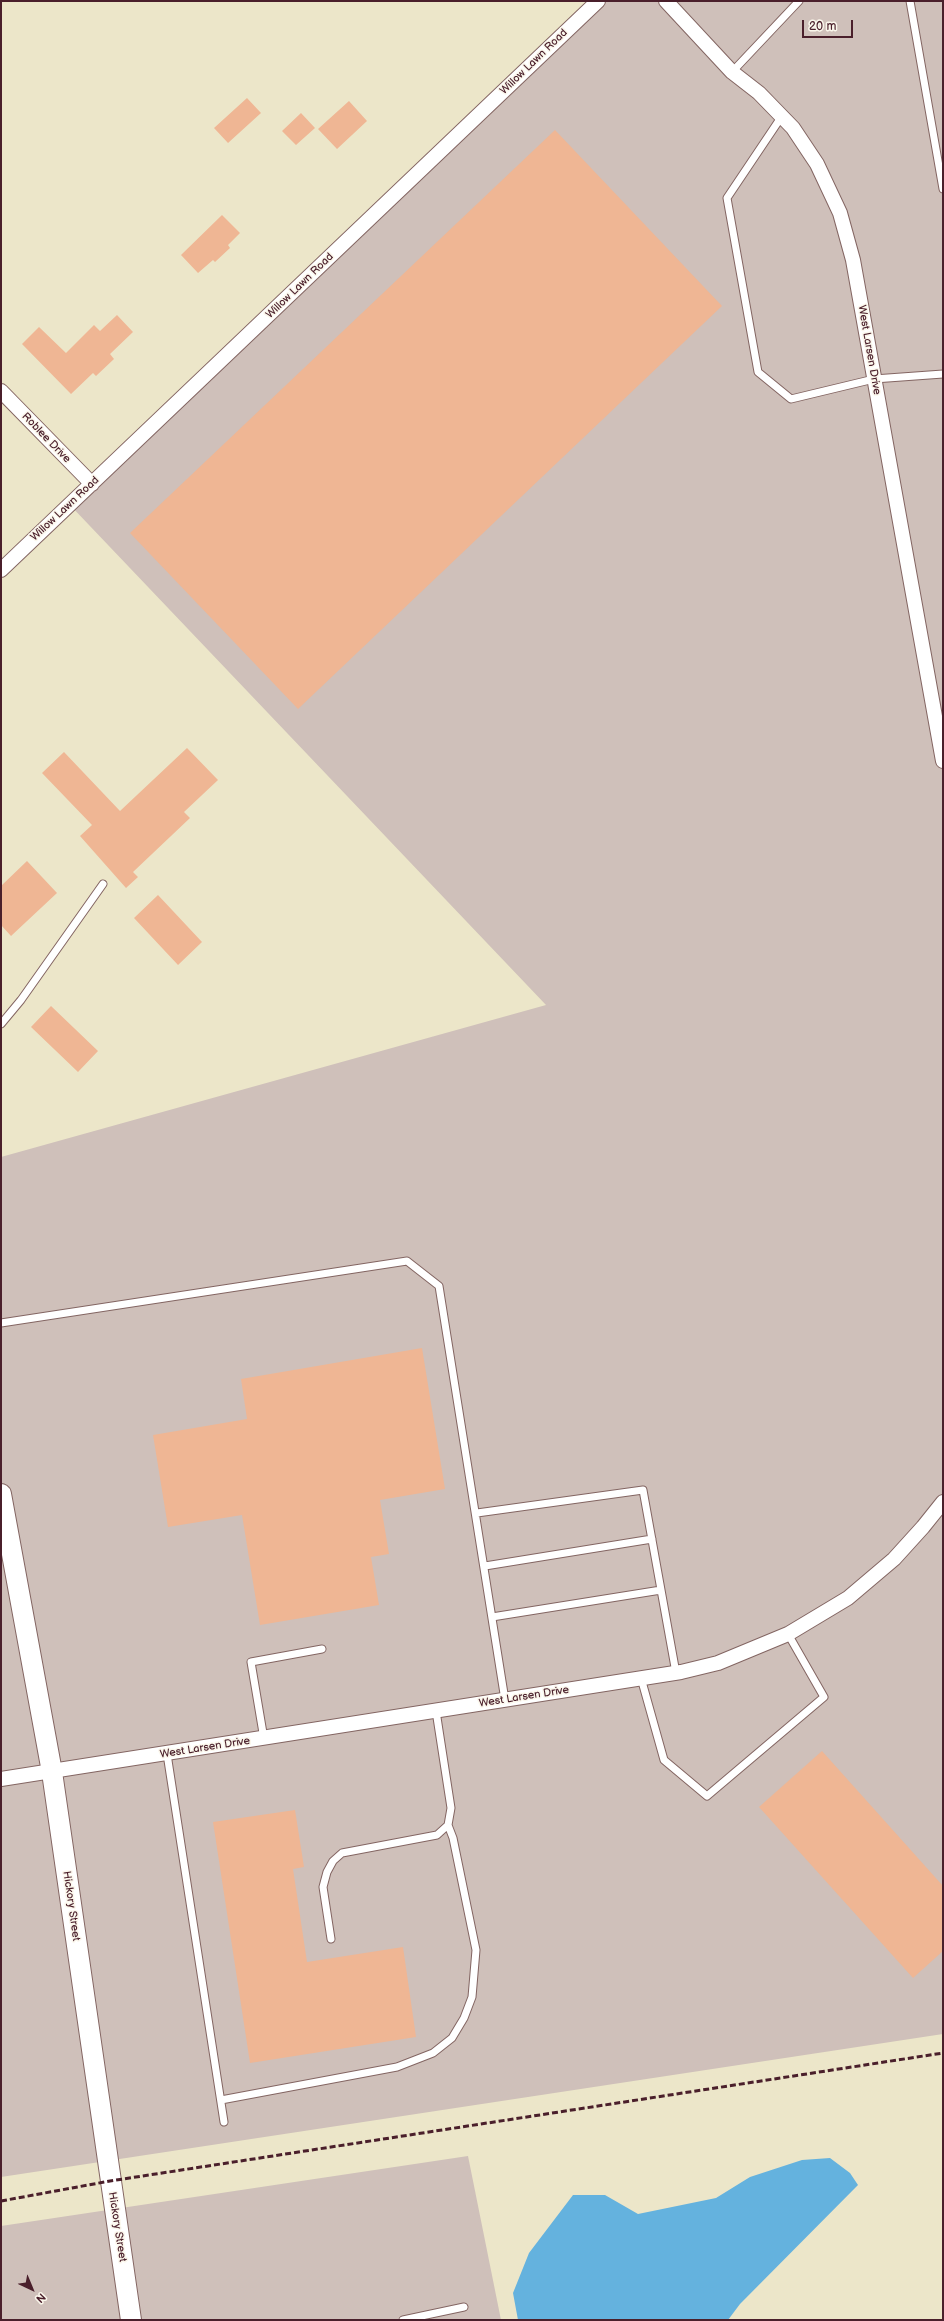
<!DOCTYPE html>
<style>
body{margin:0}
#map{position:relative;width:944px;height:2321px;overflow:hidden;background:#ece6c9;font-family:"Balsamiq Sans",sans-serif}
canvas{display:block}
.frame{position:absolute;inset:0;border:2px solid #4a1f2b;pointer-events:none}
.north{position:absolute;left:12px;top:2269px;width:40px;height:40px;-webkit-text-stroke:3px #fbf7ec;paint-order:stroke;rotate:136deg;font-size:11px;font-weight:700;line-height:16px;text-align:center;color:#4a1f2b}
.north::after{content:'';display:block;margin:auto;width:14px;height:18px;background:#4a1f2b;clip-path:polygon(50% 0,100% 100%,50% 72%,0 100%)}
.scale{position:absolute;left:802px;top:20px;width:51px;height:18px;box-sizing:border-box;border:2px solid #4a1f2b;border-top:0;padding-left:5px;font-size:12px;line-height:14px;white-space:nowrap;color:#4a1f2b;-webkit-text-stroke:3px #fbf7ec;paint-order:stroke}
</style>
<div id="map">
<canvas width="944" height="2321"></canvas>
<div class="frame"></div>
<div class="north">N</div>
<div class="scale">20 m</div>
</div>
<script>
const c = document.querySelector('canvas').getContext('2d');
c.lineJoin = 'round';
function paint(path, color) { c.fillStyle = color; c.fill(path, 'evenodd'); }
const poly = rows => new Path2D(rows.map(r => 'M' + r).join(''));
function trace(path, color, width, dash) { c.strokeStyle = color; c.lineWidth = width; c.lineCap = dash ? 'butt' : 'round'; c.setLineDash(dash || []); c.stroke(path); }
function label(font, color, halo, rows, align = 'center') {
  c.font = font + ' "Balsamiq Sans",sans-serif'; c.lineWidth = 3; c.setLineDash([]); c.textBaseline = 'middle'; c.strokeStyle = halo; c.fillStyle = color; for (const [text, x, y, turn = 0] of rows) {
    c.save(); c.translate(x, y); c.rotate((+turn || 0) * Math.PI / 180); c.textAlign = isNaN(turn) ? turn : align; if (halo) c.strokeText(text, 0, 0); c.fillText(text, 0, 0); c.restore();
  }
}
const industrial = poly([
 [598,1,943,1,943,2034,1,2177,1,1157,546,1005,69,504],
 [468,2156,501,2320,1,2320,1,2226]
]);
const water = poly([
 [830,2158,850,2173,858,2185,740,2304,728,2320,518,2320,513,2293,529,2253,573,2195,605,2195,638,2214,716,2198,750,2177,802,2160]
]);
const building = poly([
 [247,98,261,113,228,143,214,128],
 [349,101,367,121,337,149,318,129],
 [301,113,315,128,296,145,282,131],
 [555,130,722,306,298,709,130,533],
 [222,215,240,233,228,245,230,248,215,262,213,260,198,273,181,255],
 [117,315,133,332,110,354,114,359,96,376,93,373,71,394,22,344,39,327,66,353,94,325,100,331],
 [187,748,218,780,184,812,190,818,133,872,138,877,126,888,80,836,92,825,42,773,64,752,120,811],
 [27,861,57,893,11,936,1,925,1,886],
 [158,895,202,942,178,965,134,918],
 [51,1006,98,1051,78,1072,31,1027],
 [422,1348,445,1489,380,1500,389,1554,371,1557,379,1605,260,1625,242,1515,168,1527,153,1435,247,1419,241,1379],
 [822,1751,943,1886,943,1951,913,1978,759,1807],
 [295,1810,304,1867,293,1869,307,1962,403,1947,416,2037,250,2063,213,1822]
]);
const lane = poly([
 [910,1,943,189],
 [732,72,799,1],
 [782,116,727,198,758,372,791,399,874,379,943,374],
 [1,1024,21,1000,103,884],
 [1,1323,407,1261,439,1286,505,1700],
 [477,1513,643,1490,676,1673],
 [485,1566,652,1539],
 [492,1617,661,1590],
 [641,1678,664,1760,707,1796,824,1697,788,1634],
 [264,1739,251,1662,322,1649],
 [167,1754,224,2122],
 [331,1939,323,1887,327,1872,333,1861,342,1853,437,1835,448,1825,451,1808,436,1711],
 [221,2100,397,2067,433,2053,452,2038,464,2018,472,1997,476,1950,453,1838,448,1825],
 [403,2320,464,2307]
]);
const street = poly([
 [666,1,732,72,759,93,793,128,817,164,840,213,853,260,943,761],
 [1,391,92,484],
 [1,570,598,1],
 [1,1779,681,1672,718,1663,788,1634,848,1598,894,1559,923,1527,943,1502]
]);
const secondary = poly([
 [1,1494,52,1772,131,2320]
]);
const rail = poly([
 [1,2201,110,2181,943,2053]
]);
const streetNames = [
 ["Willow Lawn Road",534,62,-44],
 ["Willow Lawn Road",300,286,-44],
 ["West Larsen Drive",869,350,80],
 ["Roblee Drive",46,438,46],
 ["Willow Lawn Road",65,509,-43],
 ["West Larsen Drive",524,1697,-9],
 ["West Larsen Drive",205,1748,-9],
 ["Hickory Street",71,1906,82],
 ["Hickory Street",117,2227,81]
];
paint(industrial, '#cfc0ba');
paint(water, '#64b2de');
paint(building, '#efb694');
trace(lane, '#836562', 9);
trace(street, '#836562', 16);
trace(secondary, '#836562', 22);
trace(lane, '#fff', 7);
trace(street, '#fff', 14);
trace(secondary, '#fff', 20);
trace(rail, '#4a1f2b', 3, [6, 3]);
label('11px', '#4a1f2b', '#fbf7ec', streetNames);
</script>
